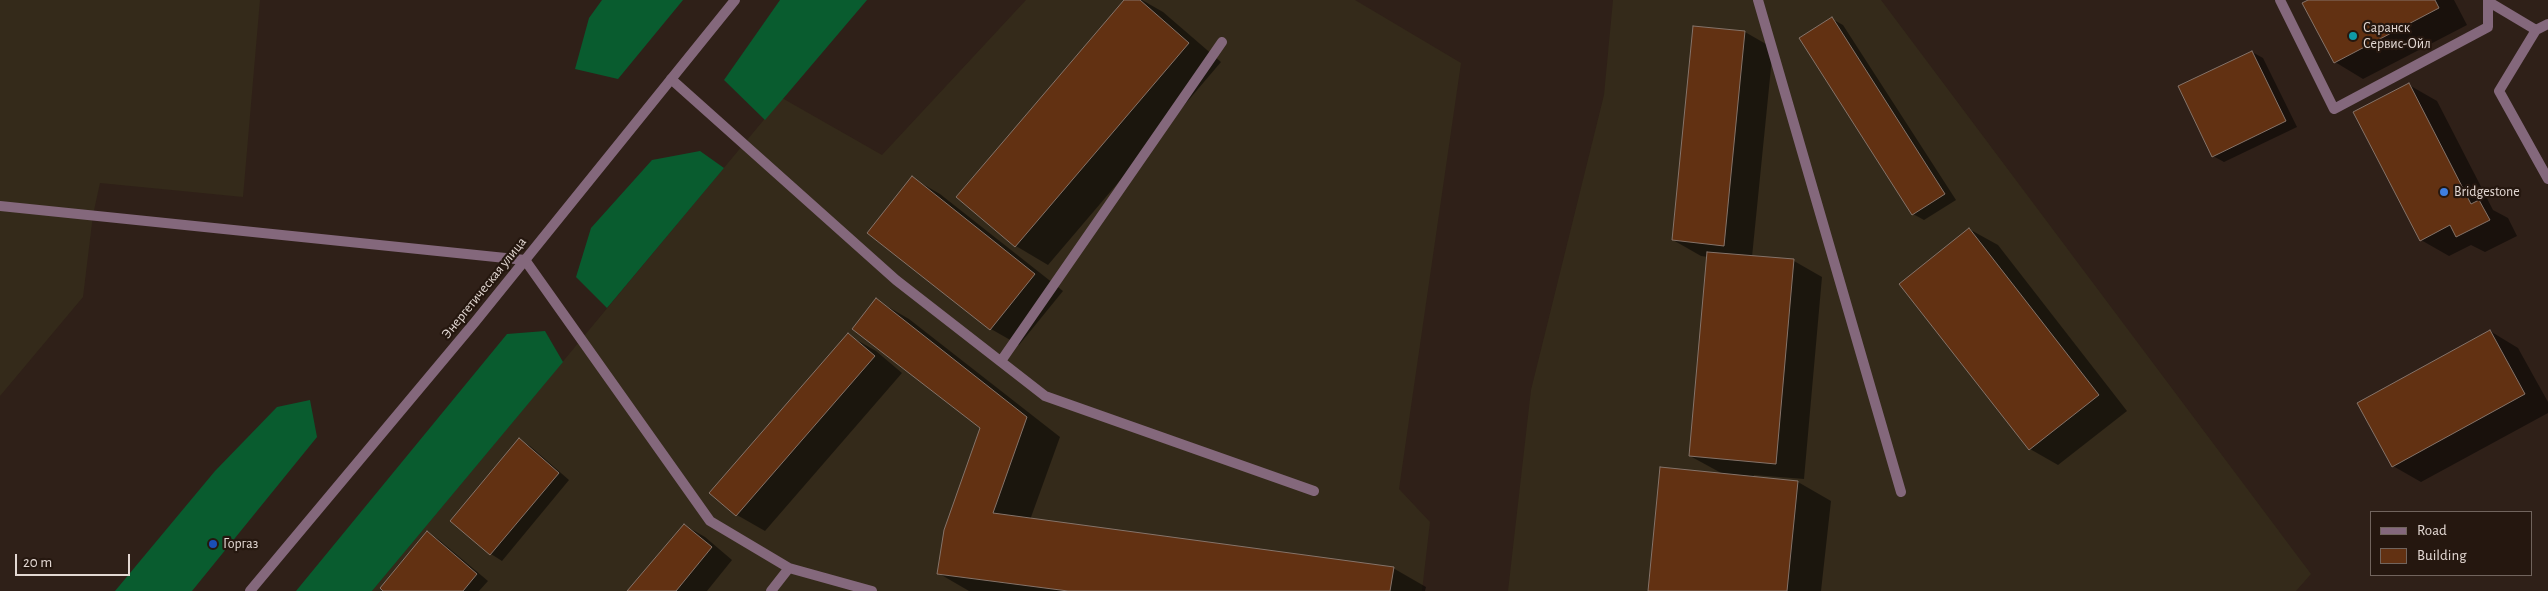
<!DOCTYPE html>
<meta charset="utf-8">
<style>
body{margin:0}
#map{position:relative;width:2548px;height:591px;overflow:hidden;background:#2f2018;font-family:"Alegreya Sans",sans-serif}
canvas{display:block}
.legend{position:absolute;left:2370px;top:511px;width:162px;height:65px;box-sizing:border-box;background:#25170f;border:1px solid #71645d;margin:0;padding:6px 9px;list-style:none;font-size:15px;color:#e3d8d3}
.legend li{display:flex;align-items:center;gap:10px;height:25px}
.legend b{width:25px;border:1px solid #71645d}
.scale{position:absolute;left:15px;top:554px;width:115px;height:22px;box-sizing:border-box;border:2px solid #e3d8d3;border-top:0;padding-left:6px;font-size:15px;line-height:18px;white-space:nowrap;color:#e3d8d3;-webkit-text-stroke:4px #25170f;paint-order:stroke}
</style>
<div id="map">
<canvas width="2548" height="591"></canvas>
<ul class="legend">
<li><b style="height:6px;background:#84687c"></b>Road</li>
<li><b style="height:14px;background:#623112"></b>Building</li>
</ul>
<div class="scale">20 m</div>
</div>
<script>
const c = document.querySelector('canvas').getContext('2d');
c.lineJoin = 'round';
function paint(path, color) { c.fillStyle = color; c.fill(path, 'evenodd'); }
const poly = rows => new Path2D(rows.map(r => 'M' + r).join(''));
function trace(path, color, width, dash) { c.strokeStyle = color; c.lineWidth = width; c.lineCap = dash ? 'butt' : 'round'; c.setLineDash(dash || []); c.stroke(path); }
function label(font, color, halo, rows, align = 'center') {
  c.font = font + ' "Alegreya Sans",sans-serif'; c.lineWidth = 4.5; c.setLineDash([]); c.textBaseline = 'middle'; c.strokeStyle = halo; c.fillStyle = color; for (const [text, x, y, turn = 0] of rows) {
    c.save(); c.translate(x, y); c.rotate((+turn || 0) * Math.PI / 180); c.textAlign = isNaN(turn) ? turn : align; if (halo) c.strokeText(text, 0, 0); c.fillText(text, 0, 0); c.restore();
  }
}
const industrial = poly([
 [0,0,260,0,243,197,100,183,93,215,83,297,0,396],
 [1026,0,1355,0,1461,63,1399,489,1430,522,1422,591,372,591,782,98,882,155],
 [1613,0,1881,0,2311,574,2296,591,1508,591,1531,390,1604,95]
]);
const forest = poly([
 [602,0,683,0,618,79,575,69,589,18],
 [780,0,867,0,765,120,724,80],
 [700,151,724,168,607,308,576,277,591,228,652,160],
 [545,331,563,362,372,591,296,591,507,334],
 [310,400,317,437,192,591,115,591,215,471,277,407]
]);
const shadow = poly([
 [1125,0,1142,0,1163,12,1221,62,1048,265,1016,246,958,197],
 [2310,0,2454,0,2467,25,2363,79,2335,62],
 [1832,19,1843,25,1956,200,1924,220,1913,214],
 [1694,27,1745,32,1773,48,1752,257,1794,261,1822,277,1804,479,1754,475,1753,477,1798,482,1831,501,1821,591,1649,591,1723,474,1690,456,1708,257,1701,256,1673,240],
 [2252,52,2263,58,2297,127,2224,162,2213,156],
 [2409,85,2437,101,2493,210,2508,218,2517,236,2485,252,2471,245,2449,256,2421,240],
 [912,178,940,194,1063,291,1019,345,991,329,869,232],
 [1969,229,1998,245,2127,411,2058,465,2030,449],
 [876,300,909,319,1060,437,1030,520,1393,568,1426,587,1425,591,969,591,938,573,982,428],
 [2490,331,2518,348,2548,402,2548,413,2421,482,2393,466],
 [848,335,876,351,902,373,765,531,737,515],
 [519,440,530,446,569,480,502,561,491,554,451,521],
 [684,525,705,537,732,560,707,591,629,591],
 [428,533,438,539,488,581,479,591,385,591]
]);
const building = poly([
 [1124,0,1140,0,1189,43,1015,247,956,197,1124,0],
 [2308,0,2435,0,2439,8,2334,63,2302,3,2308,0],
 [1832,17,1945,194,1912,215,1799,38,1832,17],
 [1693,26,1745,31,1724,246,1672,240,1693,26],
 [2252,51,2286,121,2212,157,2178,86,2252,51],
 [2409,83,2471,204,2479,200,2490,220,2456,237,2450,225,2420,241,2353,112,2409,83],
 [912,176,1035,274,990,330,867,233,912,176],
 [1969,228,2099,395,2029,450,1899,284,1969,228],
 [1707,252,1794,259,1776,464,1689,456,1707,252],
 [876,298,1027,417,993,513,1394,567,1390,591,1068,591,937,574,944,530,980,428,852,329,876,298],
 [2490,330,2525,394,2392,467,2357,403,2490,330],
 [848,333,875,356,736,516,709,493,848,333],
 [519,438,559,473,490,555,450,521,519,438],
 [1660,467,1798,481,1787,591,1648,591,1660,467],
 [684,524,712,547,676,591,627,591,684,524],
 [427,531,477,574,463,591,383,591,380,588,427,531]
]);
const service = poly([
 [1758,0,1901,492],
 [2280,0,2334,109,2488,27,2488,0],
 [2489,2,2536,30,2548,24],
 [2536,30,2499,91,2548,179],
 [671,79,896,280,1045,396,1314,491],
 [0,206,525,260,710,521,789,568,872,591],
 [1001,361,1222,42],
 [771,591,789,568]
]);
const tertiary = poly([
 [250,591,475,322,735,0]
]);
const markers = [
 [2353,36,5,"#0f9aa8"],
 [2444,192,5,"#3f7fe0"],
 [213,544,5,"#1a4fb4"]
];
const poiNames = [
 ["Саранск",2363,28],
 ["Сервис-Ойл",2363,44],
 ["Bridgestone",2454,192],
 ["Горгаз",223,544]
];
const streetNames = [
 ["Энергетическая улица",484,288,-51]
];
paint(industrial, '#342a1a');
paint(forest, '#095c2f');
paint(shadow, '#0007');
paint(building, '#623112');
trace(building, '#857369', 1);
trace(service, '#84687c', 10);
trace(tertiary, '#84687c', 10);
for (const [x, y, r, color] of markers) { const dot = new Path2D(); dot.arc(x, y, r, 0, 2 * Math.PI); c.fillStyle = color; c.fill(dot); trace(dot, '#25170f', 2); }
label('14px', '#e3d8d3', '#25170f', poiNames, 'left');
label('14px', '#e3d8d3', '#25170f', streetNames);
</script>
